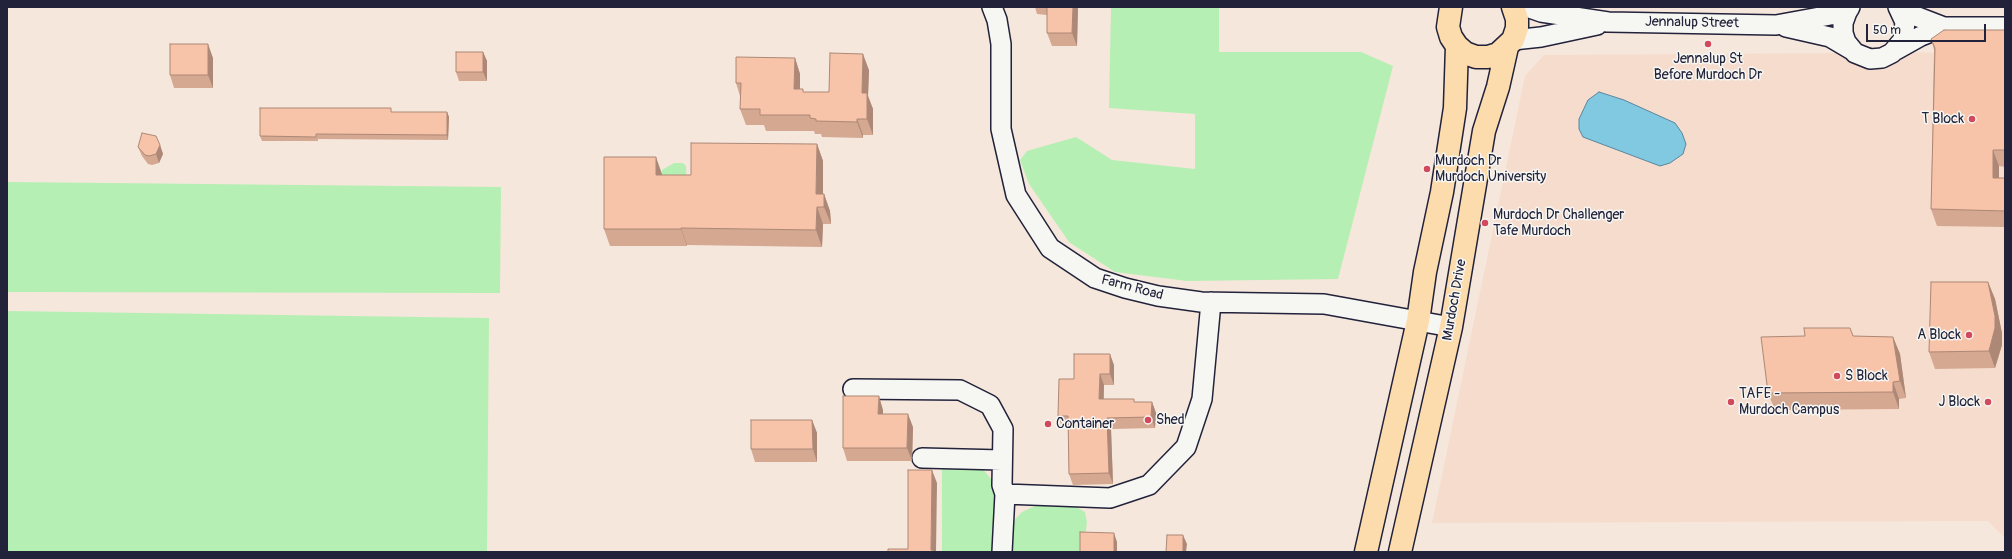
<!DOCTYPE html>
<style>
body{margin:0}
#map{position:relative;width:2012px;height:559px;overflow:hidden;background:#f6e7dc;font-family:Pangolin,sans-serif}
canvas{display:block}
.frame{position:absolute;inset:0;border:8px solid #22223b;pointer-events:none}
.scale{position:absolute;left:1866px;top:24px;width:120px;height:18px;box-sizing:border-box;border:2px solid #22223b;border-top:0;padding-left:5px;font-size:12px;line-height:14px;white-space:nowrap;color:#22223b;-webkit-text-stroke:3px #f6f6f2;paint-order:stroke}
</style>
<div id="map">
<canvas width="2012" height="559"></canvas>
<div class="frame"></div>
<div class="scale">50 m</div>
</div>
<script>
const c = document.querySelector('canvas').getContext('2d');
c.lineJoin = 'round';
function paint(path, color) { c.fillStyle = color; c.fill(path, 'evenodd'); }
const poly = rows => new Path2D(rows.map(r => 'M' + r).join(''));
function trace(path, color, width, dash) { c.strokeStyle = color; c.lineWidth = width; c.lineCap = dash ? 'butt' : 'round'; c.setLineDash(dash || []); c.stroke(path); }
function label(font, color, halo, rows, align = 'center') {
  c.font = font + ' Pangolin,sans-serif'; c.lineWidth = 3; c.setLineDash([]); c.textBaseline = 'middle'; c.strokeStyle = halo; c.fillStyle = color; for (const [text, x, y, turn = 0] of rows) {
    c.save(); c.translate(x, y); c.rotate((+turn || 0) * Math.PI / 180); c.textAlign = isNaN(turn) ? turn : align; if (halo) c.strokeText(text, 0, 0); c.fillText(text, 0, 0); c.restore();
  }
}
const built = poly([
 [2005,52,2005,538,1988,521,1432,523,1525,76,1544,55]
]);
const green = poly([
 [1111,7,1219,7,1219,52,1361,52,1393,66,1338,279,1187,281,1115,272,1069,242,1029,184,1020,160,1027,151,1076,137,1112,160,1195,169,1195,114,1109,108],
 [674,163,683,163,686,166,687,192,662,192,662,170],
 [7,182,501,187,500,293,7,292],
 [7,311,489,318,487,552,7,552],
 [942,465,981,467,992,480,995,501,995,552,942,552],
 [1039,504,1071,504,1085,512,1087,522,1083,552,1009,552,1009,531,1016,518,1022,512]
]);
const water = poly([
 [1599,92,1624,100,1675,123,1682,133,1686,144,1683,154,1670,163,1660,166,1583,137,1579,129,1579,119,1588,100,1599,92]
]);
const minor = poly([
 [992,7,997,20,1001,44,1001,129,1016,195,1050,248,1095,278,1125,288,1158,296,1201,302,1324,304,1451,327],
 [1527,7,1541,12,1608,22,1776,25,1847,12],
 [1850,7,1847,12,1843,23,1843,33,1846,42,1855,53,1870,59,1882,58,1892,53,1903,40,1905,22,1898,7],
 [1900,10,1944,27,2005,27],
 [1786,27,1830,37,1852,50],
 [1513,40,1541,37,1597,25],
 [1896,50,1921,36,1944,27],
 [853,389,960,390,990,405,1003,429,1002,485,1005,494,1110,498,1149,485,1186,447,1202,399,1211,302],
 [922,458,1002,460],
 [1002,552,1005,494]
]);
const major = poly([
 [1451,7,1448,27,1451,37,1457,46,1465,53,1476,57,1488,57,1498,54,1513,40,1517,28,1517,19,1513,7],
 [1366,552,1418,321,1425,272,1442,192,1455,108,1457,46],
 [1400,552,1451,327,1484,131,1498,87,1507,47]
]);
const wall = poly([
 [1035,7,1078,7,1077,46,1052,46,1047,33,1047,15,1037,14],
 [2005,30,2005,167,1999,166,1999,178,2005,178,2005,227,1937,226,1931,209,1934,50,1931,39],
 [483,52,487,61,487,81,459,81,456,72],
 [213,58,213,88,174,88,170,75],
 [795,58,800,74,800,89,804,92,829,92,869,70,868,96,873,109,873,135,863,135,863,138,822,137,821,134,815,134,814,131,766,131,764,125,746,125,740,109,740,96,736,83],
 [392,112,447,112,449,117,448,140,318,139,318,141,262,141,260,136],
 [817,144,823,161,823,194,824,194,830,211,831,224,823,224,822,247,687,245,687,246,610,246,604,229,662,174,662,175,691,175],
 [160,145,163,154,159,163,152,165,148,164,142,156,138,147],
 [1988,282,1995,299,2002,333,2002,345,1995,368,1935,369,1929,352],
 [1853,336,1893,337,1900,354,1906,398,1899,399,1899,409,1775,410,1768,393],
 [1114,365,1114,385,1104,385,1104,399,1136,402,1152,402,1156,413,1155,428,1111,429,1113,484,1073,485,1069,474,1068,427,1062,427,1058,416,1074,379],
 [883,410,883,414,913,427,912,461,847,461,843,448],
 [812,420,817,433,817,462,755,462,751,449]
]);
const shadedWall = poly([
 [1073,7,1078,7,1077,46,1072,33],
 [208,44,213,58,213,88,208,75],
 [483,52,487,61,487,81,483,72],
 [863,54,869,70,868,96,873,109,873,135,867,119,862,93],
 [795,58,800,74,800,105,794,89],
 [447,112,449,117,448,140,447,135],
 [857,119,863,135,863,138,857,122],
 [817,144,823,161,823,207,816,194],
 [160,145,163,154,159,163,156,154],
 [1993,150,1999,166,1999,194,1993,178],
 [656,157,662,174,662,192,656,175],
 [824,194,830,211,831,224,824,207],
 [817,207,823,224,822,247,816,230],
 [681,228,687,245,687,246,681,229],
 [1988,282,1995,299,2002,333,2002,345,1995,368,1989,351],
 [1893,337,1900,354,1906,398,1900,381],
 [1110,354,1114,365,1114,385,1110,374],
 [1100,374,1104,385,1103,410,1099,399],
 [1893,382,1899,399,1899,409,1893,392],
 [879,396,883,410,883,427,878,414],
 [1152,402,1156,413,1155,428,1151,417],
 [908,414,913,427,912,461,907,448],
 [1107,418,1111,429,1113,484,1109,473],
 [812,420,817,433,817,462,813,449],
 [932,470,937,483,936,552,932,552,931,550],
 [1114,533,1117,542,1117,552,1114,552],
 [1183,535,1187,544,1186,552,1183,552]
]);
const building = poly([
 [1047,7,1073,7,1072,33,1047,33,1047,7],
 [1944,30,2005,30,2005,150,1993,150,1993,178,2005,178,2005,211,1931,209,1935,48,1931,39,1944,30],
 [170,44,208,44,208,75,170,75,170,44],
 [456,52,483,52,483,72,456,72,456,52],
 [830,53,863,54,862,93,867,93,867,119,857,119,857,122,816,121,816,119,810,118,810,115,760,115,760,109,740,109,741,83,736,83,736,57,795,58,794,89,803,89,803,92,829,92,830,53],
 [260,108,391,108,391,112,447,112,447,135,316,134,316,137,260,136,260,108],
 [142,133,156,136,160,145,156,154,149,156,145,155,138,147,142,133],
 [691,143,817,144,816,194,824,194,824,207,817,207,816,230,681,228,681,229,604,229,604,157,656,157,656,175,691,175,691,143],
 [1931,282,1988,282,1995,316,1995,328,1989,351,1929,352,1931,282],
 [1804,328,1850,328,1853,336,1893,337,1900,381,1893,382,1893,392,1768,393,1761,337,1805,336,1804,328],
 [1074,354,1110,354,1110,374,1100,374,1099,399,1134,399,1134,402,1152,402,1151,417,1107,418,1109,473,1069,474,1068,416,1058,416,1059,379,1074,379,1074,354],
 [843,396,879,396,878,414,908,414,907,448,843,448,843,396],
 [751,420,812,420,813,449,751,449,751,420],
 [908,470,932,470,931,550,933,550,933,552,888,552,888,549,908,549,908,470],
 [1080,532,1114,533,1114,552,1080,552,1080,532],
 [1167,535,1183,535,1183,552,1166,552,1167,535]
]);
const markers = [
 [1708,44,4,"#d1495b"],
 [1972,119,4,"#d1495b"],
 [1427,169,4,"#d1495b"],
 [1485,223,4,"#d1495b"],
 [1969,335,4,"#d1495b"],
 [1837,376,4,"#d1495b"],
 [1731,402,4,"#d1495b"],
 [1988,402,4,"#d1495b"],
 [1148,420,4,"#d1495b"],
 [1048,424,4,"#d1495b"]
];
const streetNames = [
 ["Jennalup Street",1692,23,1],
 ["Farm Road",1132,288,15],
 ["Murdoch Drive",1455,300,-80]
];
const poiNames = [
 ["Jennalup St",1708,59,"center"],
 ["Before Murdoch Dr",1708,75,"center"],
 ["T Block",1964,119,"right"],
 ["Murdoch Dr",1435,161],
 ["Murdoch University",1435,177],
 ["Murdoch Dr Challenger",1493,215],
 ["Tafe Murdoch",1493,231],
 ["A Block",1961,335,"right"],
 ["S Block",1845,376],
 ["TAFE -",1739,394],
 ["Murdoch Campus",1739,410],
 ["J Block",1980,402,"right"],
 ["Shed",1156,420],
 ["Container",1056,424]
];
paint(built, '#f6dccd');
paint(green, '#b6efb3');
paint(water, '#80c9e0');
trace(water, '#5a869e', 1);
trace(minor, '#22223b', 22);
trace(major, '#22223b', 25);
trace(minor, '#f6f6f2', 19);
trace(major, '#fcdcac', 22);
paint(wall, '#d4a891');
paint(shadedWall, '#ad8876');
paint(building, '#f7c3a9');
trace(building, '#ad8876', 1);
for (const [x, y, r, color] of markers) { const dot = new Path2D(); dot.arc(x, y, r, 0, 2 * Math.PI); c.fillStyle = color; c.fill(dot); trace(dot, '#f6f6f2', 1.5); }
label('14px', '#22223b', '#f6f6f2', streetNames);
label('14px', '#22223b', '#f6f6f2', poiNames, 'left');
</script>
